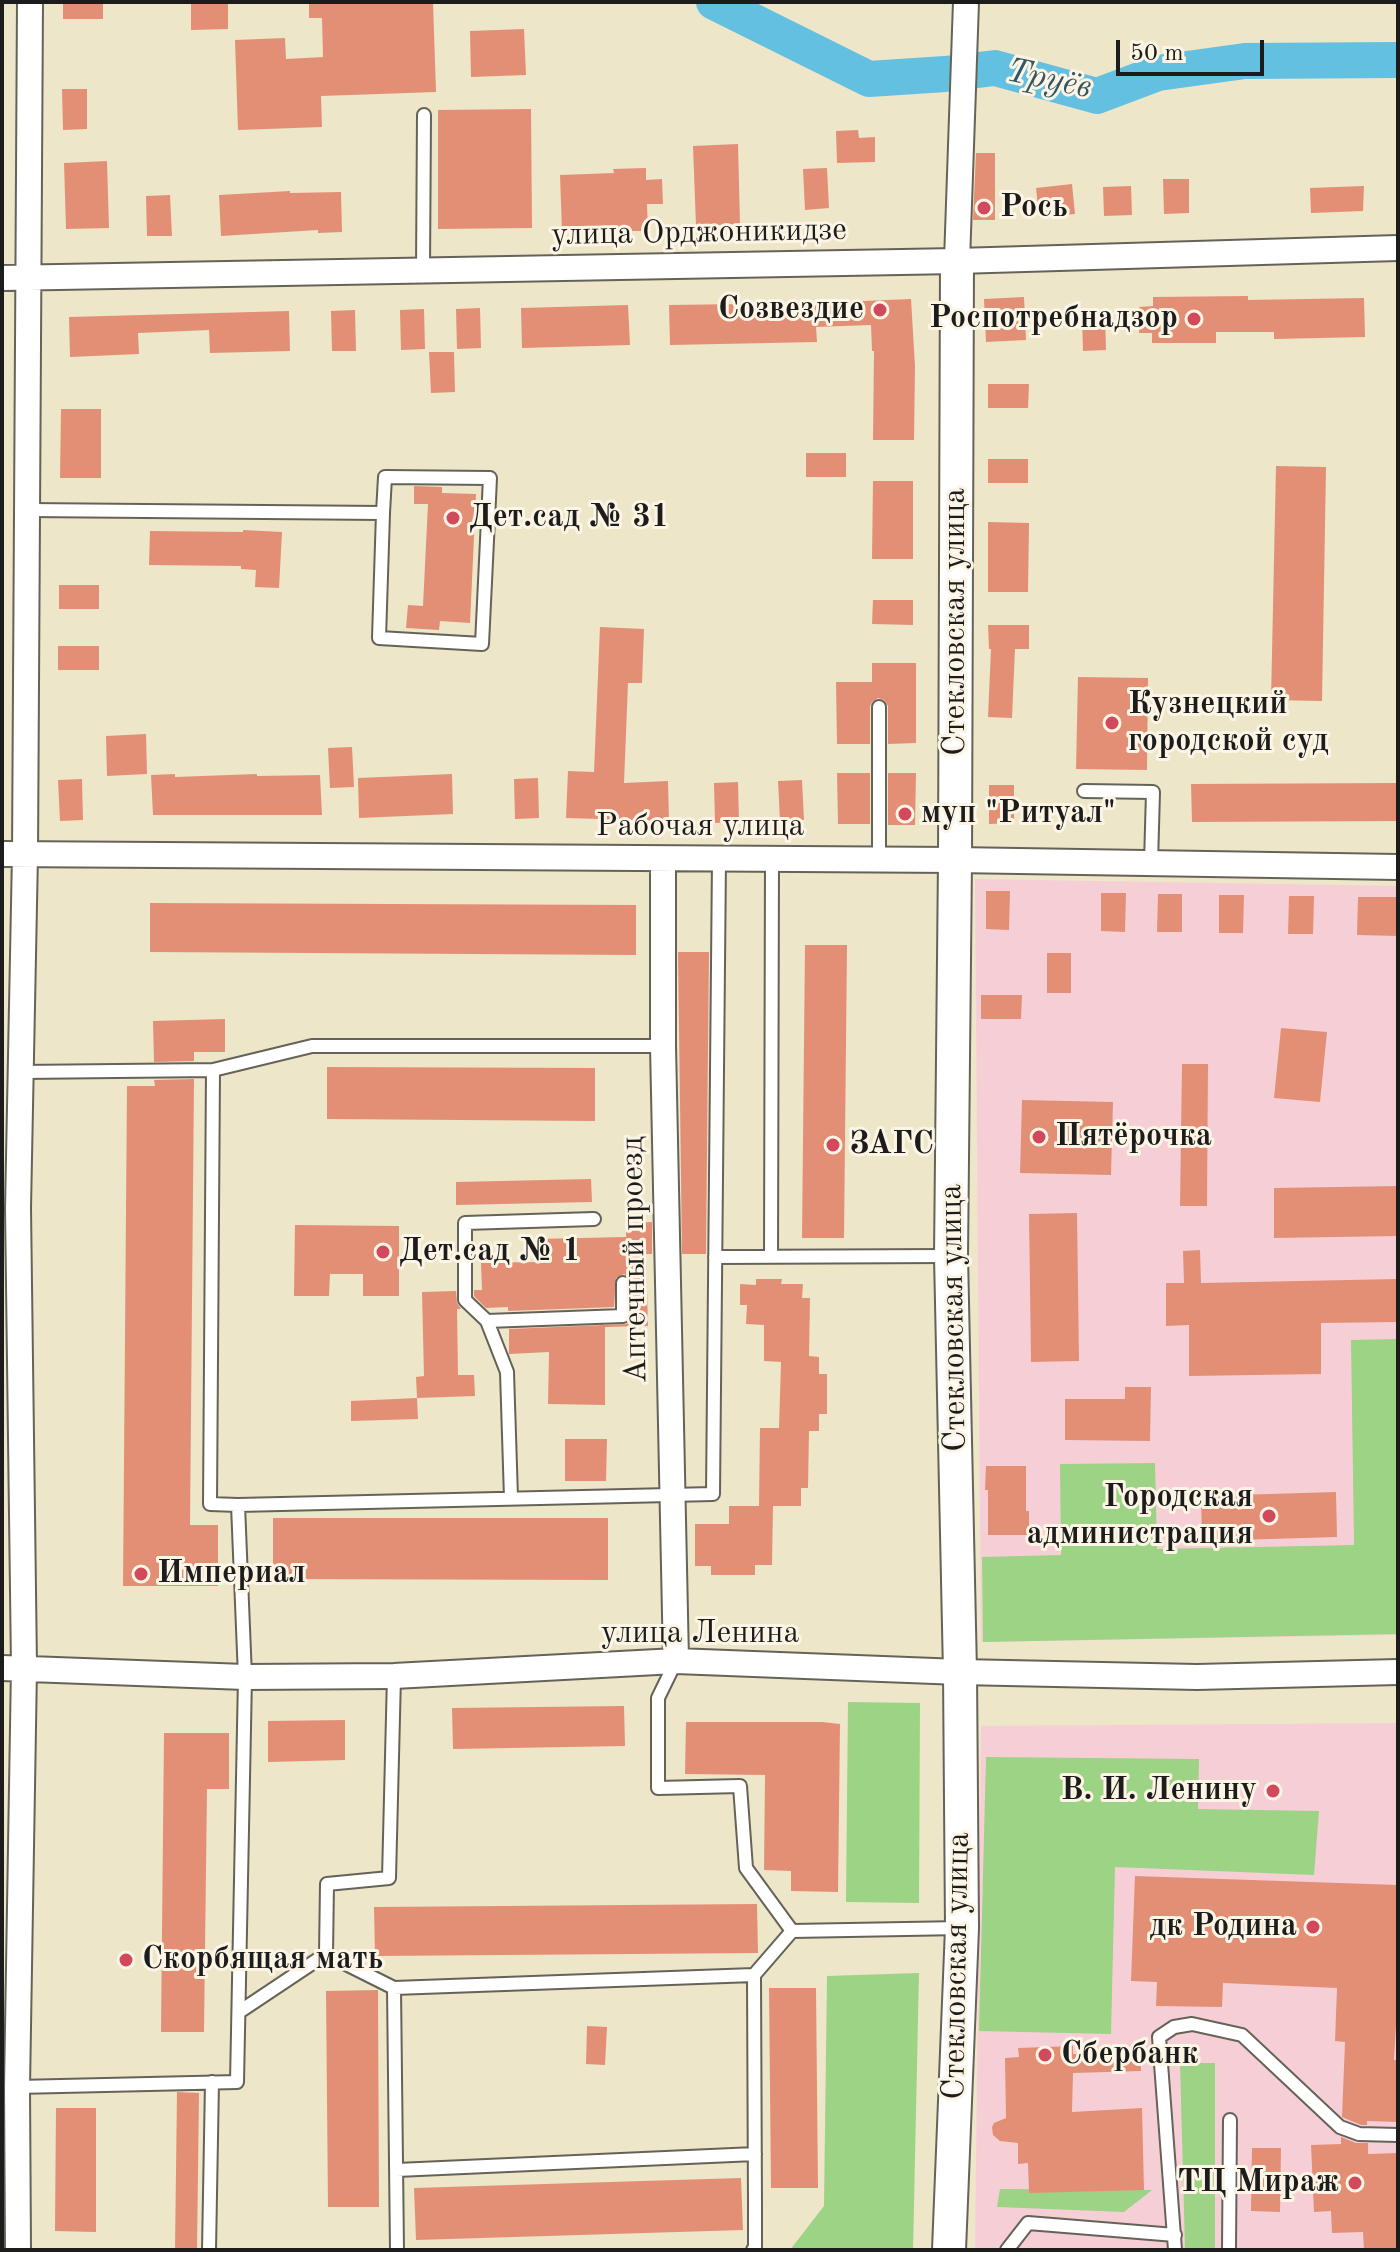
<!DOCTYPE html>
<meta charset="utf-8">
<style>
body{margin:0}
#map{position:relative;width:1400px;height:2252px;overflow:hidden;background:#ede6c8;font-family:"Old Standard TT",serif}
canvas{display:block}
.frame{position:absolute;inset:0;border:4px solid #1c1c1c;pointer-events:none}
.scale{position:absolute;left:1116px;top:40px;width:148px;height:36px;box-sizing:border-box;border:4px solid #1c1c1c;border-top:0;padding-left:10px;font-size:24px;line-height:28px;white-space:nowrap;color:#1c1c1c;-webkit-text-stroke:6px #fcf5e5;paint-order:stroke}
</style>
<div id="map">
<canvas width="1400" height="2252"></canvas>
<div class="frame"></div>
<div class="scale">50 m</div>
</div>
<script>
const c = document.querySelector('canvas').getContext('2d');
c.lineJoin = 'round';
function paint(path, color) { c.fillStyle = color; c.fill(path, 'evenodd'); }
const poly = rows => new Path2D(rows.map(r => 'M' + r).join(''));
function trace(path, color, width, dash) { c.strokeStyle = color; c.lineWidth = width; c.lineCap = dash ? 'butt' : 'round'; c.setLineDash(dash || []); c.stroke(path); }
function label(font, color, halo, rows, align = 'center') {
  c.font = font + ' "Old Standard TT",serif'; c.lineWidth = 6; c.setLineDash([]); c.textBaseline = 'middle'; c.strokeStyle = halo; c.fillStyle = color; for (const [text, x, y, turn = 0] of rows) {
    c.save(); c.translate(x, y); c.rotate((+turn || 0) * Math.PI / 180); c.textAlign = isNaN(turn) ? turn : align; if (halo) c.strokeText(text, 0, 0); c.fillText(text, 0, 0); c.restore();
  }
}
const built = poly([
 [975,879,1398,886,1398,1635,981,1642],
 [1398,1723,1398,2250,975,2250,981,1726]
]);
const green = poly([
 [1398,1339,1398,1634,983,1642,982,1557,1061,1555,1060,1464,1155,1463,1157,1549,1354,1545,1351,1340],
 [848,1702,920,1703,919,1903,846,1902],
 [986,1757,1199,1759,1198,1809,1319,1811,1314,1875,1115,1867,1111,2034,979,2031],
 [919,1973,913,2250,790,2250,824,2206,827,1976],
 [1180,2063,1215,2063,1215,2250,1185,2250],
 [1000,2189,1152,2190,1124,2212,997,2207]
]);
const river = poly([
 [714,2,869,79,945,74,995,68,1097,96,1158,73,1245,61,1398,60]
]);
const building = poly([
 [63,2,103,2,103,19,63,19],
 [191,2,228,2,228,29,191,30],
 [309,2,433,2,436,92,321,96,322,127,238,130,235,40,285,38,286,59,323,57,322,18,309,18],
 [524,29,526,75,471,77,470,31],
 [62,89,87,89,87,129,63,130],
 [531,109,532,228,438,229,438,110],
 [858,130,859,138,875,137,875,162,837,163,836,131],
 [738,144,740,224,696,226,693,146],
 [976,153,995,153,995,220,973,220],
 [107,161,109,228,66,229,64,163],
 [646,168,646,180,662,179,663,204,647,204,648,231,562,231,560,175,614,173,613,169],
 [827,168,829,208,805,210,803,169],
 [1163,179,1189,179,1189,213,1164,214],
 [1072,184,1075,214,1039,217,1036,188],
 [1131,186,1132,215,1104,216,1103,187],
 [1364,186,1363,211,1311,213,1310,188],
 [290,191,290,193,341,192,342,232,318,233,318,230,221,236,219,195],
 [170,195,172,236,147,236,146,196],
 [1248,296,1248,300,1364,298,1365,337,1274,339,1274,332,1216,332,1216,343,1152,343,1152,333,1139,333,1139,307,1153,306,1153,297],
 [1024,297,1026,340,986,342,984,299],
 [911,299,915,366,914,440,873,440,874,351,872,351,871,325,816,327,817,342,670,345,669,305,816,303],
 [628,305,630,345,522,348,521,308],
 [480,308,481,348,457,349,456,309],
 [424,309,425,349,401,350,400,310],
 [355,310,356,351,332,351,331,311],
 [289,311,290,351,210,353,209,330,138,333,139,354,70,357,69,317],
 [1105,317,1106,350,1083,351,1082,318],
 [429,352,454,352,455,392,431,393],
 [988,384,1029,384,1028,408,988,408],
 [61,409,101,409,101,478,60,478],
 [806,453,846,453,846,477,806,477],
 [988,459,1028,459,1028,483,988,483],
 [1276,466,1326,467,1322,701,1271,700],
 [873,481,913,481,913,559,872,559],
 [414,486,442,487,442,493,476,494,470,623,440,621,439,630,406,628,408,605,423,606,428,504,414,504],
 [988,522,1029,523,1028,592,988,592],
 [243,530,282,532,279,588,255,587,256,570,241,569,241,566,149,565,150,531,243,532],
 [59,585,99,585,99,609,59,609],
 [873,600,913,600,913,625,872,624],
 [988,625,1029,625,1029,649,1015,649,1012,718,988,717,991,649,989,649],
 [600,627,644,629,642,683,628,683,624,783,668,781,669,821,566,818,568,771,594,772],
 [58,646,99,646,99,670,58,670],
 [872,663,916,663,916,743,888,744,888,706,884,700,878,698,872,702,870,706,870,744,837,744,836,682,872,682],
 [1078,677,1148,678,1147,770,1076,769],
 [146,734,147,774,107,776,106,736],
 [352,747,354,787,330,788,328,748],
 [837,773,870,773,870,824,838,824],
 [888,773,916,773,915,825,888,825],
 [175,774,175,777,257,774,257,776,320,775,322,815,153,815,151,775],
 [452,774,453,814,359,818,358,778],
 [538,778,539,818,515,819,514,779],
 [82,779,83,820,60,821,58,780],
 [802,780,804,820,780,821,778,781],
 [738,782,739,822,715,823,714,783],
 [1398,783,1398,821,1192,822,1191,784],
 [989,785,1014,785,1014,823,989,824],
 [986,891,1010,891,1009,930,986,929],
 [1101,893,1126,893,1125,932,1101,931],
 [1158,894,1182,894,1182,932,1157,932],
 [1219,895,1244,895,1243,933,1219,933],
 [1289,896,1314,896,1313,934,1288,934],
 [1358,897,1398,897,1398,936,1357,935],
 [150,903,636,905,636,955,150,952],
 [805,945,847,945,844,1238,802,1238],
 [678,952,709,952,706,1254,682,1254],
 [1047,953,1071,953,1071,993,1047,993],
 [981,995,1022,995,1021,1019,981,1019],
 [225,1019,225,1052,194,1052,194,1061,154,1062,153,1021],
 [1281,1028,1327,1032,1320,1102,1274,1098],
 [1182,1064,1208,1064,1207,1206,1180,1206],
 [327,1067,595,1068,595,1121,327,1119],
 [194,1079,190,1525,218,1525,218,1586,123,1586,127,1086,155,1086,154,1080],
 [1022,1100,1113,1102,1111,1175,1020,1173],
 [591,1179,592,1202,456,1205,456,1182],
 [1398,1186,1398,1236,1274,1238,1274,1188],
 [1077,1213,1079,1361,1031,1362,1029,1214],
 [652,1222,652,1254,646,1254,648,1326,605,1327,605,1405,548,1404,549,1352,509,1354,509,1329,627,1324,632,1316,631,1279,624,1274,616,1278,614,1307,508,1311,508,1307,486,1308,474,1296,474,1290,482,1290,481,1263,536,1262,535,1239,626,1237,626,1223],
 [295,1225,399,1226,399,1296,363,1296,363,1274,330,1274,329,1296,294,1296],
 [1200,1250,1201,1283,1398,1279,1398,1322,1321,1323,1321,1374,1189,1376,1189,1325,1166,1326,1166,1283,1184,1283,1183,1251],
 [756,1279,782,1279,781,1284,803,1284,802,1298,810,1298,809,1356,819,1357,819,1374,827,1374,827,1414,819,1414,819,1431,809,1431,808,1488,801,1488,801,1506,773,1506,772,1565,755,1565,755,1575,711,1575,711,1566,695,1566,695,1524,729,1524,729,1506,759,1506,760,1428,779,1428,781,1362,764,1361,764,1325,746,1324,747,1305,740,1305,740,1284,756,1285],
 [456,1291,457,1303,461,1309,457,1309,458,1375,474,1375,475,1396,417,1398,416,1377,424,1376,422,1292],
 [1125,1387,1151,1387,1150,1441,1065,1440,1065,1399,1125,1399],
 [417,1398,418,1419,351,1421,351,1401],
 [565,1439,607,1439,606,1481,565,1481],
 [986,1466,1026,1466,1026,1511,1029,1511,1029,1535,988,1535,988,1490,985,1490],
 [1336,1492,1337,1537,1202,1541,1201,1496],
 [273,1518,608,1518,608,1580,273,1579],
 [624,1706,625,1746,453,1749,452,1708],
 [345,1720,345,1760,268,1762,268,1721],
 [686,1722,822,1722,840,1724,838,1892,791,1891,791,1871,764,1870,765,1775,685,1774],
 [164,1733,229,1733,229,1789,207,1789,204,2032,161,2032],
 [1135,1876,1398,1885,1398,1990,1394,2060,1398,2060,1398,2122,1367,2121,1367,2125,1361,2125,1342,2117,1345,2042,1335,2041,1337,1988,1223,1983,1222,2007,1156,2006,1157,1982,1131,1981],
 [757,1904,758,1953,375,1956,374,1907],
 [769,1988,816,1988,818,2188,771,2188],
 [378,1990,379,2207,328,2207,326,1991],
 [587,2026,607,2027,605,2065,586,2064],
 [1073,2046,1073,2054,1140,2052,1141,2071,1073,2073,1072,2112,1142,2108,1144,2190,1029,2193,1028,2163,1018,2164,1018,2143,1000,2141,993,2135,992,2127,994,2123,1006,2118,1005,2058,1019,2057,1018,2048],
 [177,2092,199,2093,197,2250,175,2250],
 [56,2108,96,2108,96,2232,55,2231],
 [1341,2137,1356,2143,1368,2143,1368,2154,1398,2153,1398,2250,1364,2250,1363,2232,1332,2233,1331,2211,1314,2212,1311,2145,1341,2144],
 [1252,2148,1281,2148,1280,2212,1251,2211],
 [741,2178,743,2230,416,2240,414,2188]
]);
const lane = poly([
 [423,270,424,115],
 [27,510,383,513,385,477,490,478,482,644,379,638,383,513],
 [879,707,879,860],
 [1084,791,1153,792,1151,863],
 [213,1070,312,1046,663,1046],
 [715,1257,948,1256],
 [771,1257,772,859],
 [487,1321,623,1316,623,1283],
 [511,1498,507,1372,487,1321,465,1300,465,1223,594,1219],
 [238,1505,713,1494,719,859],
 [676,1661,658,1698,658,1788,740,1786,746,1868,792,1931,962,1928],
 [326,1954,394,1988],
 [754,1975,792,1931],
 [239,2012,326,1954,327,1884,389,1878,394,1676],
 [17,2087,237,2082,245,1677,238,1505,210,1504,213,1070,21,1072],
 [397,2170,755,2154],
 [209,2250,212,2082],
 [397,2250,394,1988,754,1975,755,2206,755,2247,753,2250],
 [1007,2250,1028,2223,1175,2235],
 [1175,2250,1159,2037,1174,2027,1192,2024,1242,2035,1340,2127,1359,2134,1398,2135],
 [1229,2250,1230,2120]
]);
const street = poly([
 [957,261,966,2],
 [2,278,957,261,1398,248],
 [2,854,955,860,1398,867],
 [663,859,663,1046,676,1661],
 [2,1668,245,1677,394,1676,676,1661,960,1672,1197,1677,1398,1672],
 [18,2250,17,2087,24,1667,18,1208,25,854,30,2]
]);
const secondary = poly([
 [949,2250,962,1928,960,1672,951,1256,955,860,957,261]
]);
const markers = [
 [984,208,8,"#d1495b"],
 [880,310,8,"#d1495b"],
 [1194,319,8,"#d1495b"],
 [453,518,8,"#d1495b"],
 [1112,723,8,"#d1495b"],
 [905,814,8,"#d1495b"],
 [1039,1137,8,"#d1495b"],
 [833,1145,8,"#d1495b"],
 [383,1252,8,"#d1495b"],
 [1269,1516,8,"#d1495b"],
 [141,1574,8,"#d1495b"],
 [1273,1791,8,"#d1495b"],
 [1313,1927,8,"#d1495b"],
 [126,1960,8,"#d1495b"],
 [1045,2055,8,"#d1495b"],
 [1355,2183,8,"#d1495b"]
];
const poiNames = [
 ["Рось",1000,208],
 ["Созвездие",864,310,"right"],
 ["Роспотребнадзор",1178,319,"right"],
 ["Дет.сад № 31",469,518],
 ["Кузнецкий",1128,705],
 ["городской суд",1128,742],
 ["муп \"Ритуал\"",921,814],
 ["Пятёрочка",1055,1137],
 ["ЗАГС",849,1145],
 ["Дет.сад № 1",399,1252],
 ["Городская",1253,1498,"right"],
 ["администрация",1253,1535,"right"],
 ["Империал",157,1574],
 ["В. И. Ленину",1257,1791,"right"],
 ["дк Родина",1297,1927,"right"],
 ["Скорбящая мать",142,1960],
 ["Сбербанк",1061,2055],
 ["ТЦ Мираж",1339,2183,"right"]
];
const streetNames = [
 ["улица Орджоникидзе",699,233,-1],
 ["Стекловская улица",956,622,-90],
 ["Рабочая улица",700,827],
 ["Аптечный проезд",635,1260,-91],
 ["Стекловская улица",954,1318,-91],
 ["улица Ленина",700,1634],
 ["Стекловская улица",957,1966,-89]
];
const waterNames = [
 ["Труёв",1049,80,12]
];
paint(built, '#f6cfd6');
paint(green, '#9dd385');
trace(river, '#63c0e1', 36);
paint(building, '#e38f76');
trace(lane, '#656358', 16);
trace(street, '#656358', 28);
trace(secondary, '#656358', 36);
trace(lane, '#fff', 12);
trace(street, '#fff', 24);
trace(secondary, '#fff', 32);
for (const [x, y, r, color] of markers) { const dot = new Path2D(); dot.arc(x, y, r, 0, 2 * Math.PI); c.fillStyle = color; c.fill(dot); trace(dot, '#fcf5e5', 3); }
label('bold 32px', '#1c1c1c', '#fcf5e5', poiNames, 'left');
label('32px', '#1c1c1c', '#fcf5e5', streetNames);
label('italic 34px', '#355561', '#fcf5e5', waterNames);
</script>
